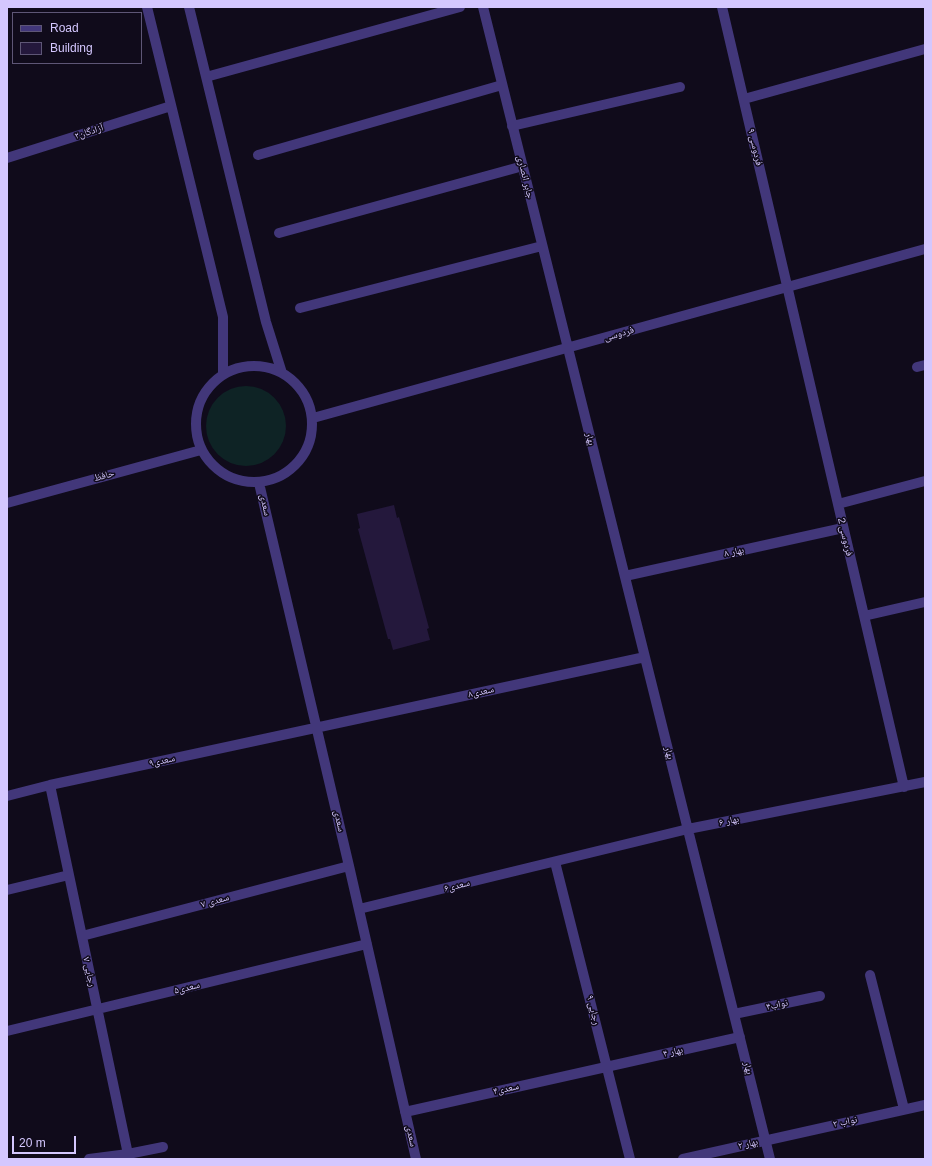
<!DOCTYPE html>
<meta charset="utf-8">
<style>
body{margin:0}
#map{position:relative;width:932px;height:1166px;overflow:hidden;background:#100b1b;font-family:Helvetica,sans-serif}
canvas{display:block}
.frame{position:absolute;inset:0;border:8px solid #d4c7fe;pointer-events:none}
.legend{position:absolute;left:12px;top:12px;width:130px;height:52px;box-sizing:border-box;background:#100b1b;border:1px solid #5e5676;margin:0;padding:5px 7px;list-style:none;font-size:12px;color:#d4c7fe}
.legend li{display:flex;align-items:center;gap:8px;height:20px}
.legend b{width:20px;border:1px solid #5e5676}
.scale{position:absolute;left:12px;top:1136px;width:64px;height:18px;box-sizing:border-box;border:2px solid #d4c7fe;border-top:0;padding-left:5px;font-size:12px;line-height:14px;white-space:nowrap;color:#d4c7fe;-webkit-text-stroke:3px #100b1b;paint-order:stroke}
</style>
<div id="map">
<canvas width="932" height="1166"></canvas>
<div class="frame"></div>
<ul class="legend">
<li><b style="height:5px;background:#42377a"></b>Road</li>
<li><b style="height:11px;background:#24183c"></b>Building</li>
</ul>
<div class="scale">20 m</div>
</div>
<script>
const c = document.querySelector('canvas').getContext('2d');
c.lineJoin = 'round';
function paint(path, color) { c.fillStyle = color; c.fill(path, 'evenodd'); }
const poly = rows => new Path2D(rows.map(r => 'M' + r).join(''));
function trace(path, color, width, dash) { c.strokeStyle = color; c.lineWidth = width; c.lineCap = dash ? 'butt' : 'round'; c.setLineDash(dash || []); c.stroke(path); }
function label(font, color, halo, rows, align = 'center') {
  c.font = font + ' Helvetica,"Noto Naskh Arabic",sans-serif'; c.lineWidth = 3; c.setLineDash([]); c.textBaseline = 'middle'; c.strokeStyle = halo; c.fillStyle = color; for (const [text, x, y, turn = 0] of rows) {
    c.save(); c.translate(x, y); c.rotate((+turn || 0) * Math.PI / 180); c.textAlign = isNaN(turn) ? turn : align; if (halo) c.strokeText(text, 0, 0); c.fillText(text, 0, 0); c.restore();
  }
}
const green = poly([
 '206 426a40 40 0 1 1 80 0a40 40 0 1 1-80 0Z'
]);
const building = poly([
 [394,505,397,518,399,517,429,628,427,629,430,640,393,650,390,639,388,639,358,529,360,528,357,514]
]);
const minor = poly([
 [147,7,223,317,223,375],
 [189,7,266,322,282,373],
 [483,7,770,1159],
 [722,7,904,787],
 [206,77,460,7],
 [744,99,925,49],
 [512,126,680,87],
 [258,155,502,85],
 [7,158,171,106],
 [279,233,523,166],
 [300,308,542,246],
 '196 424a58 58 0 1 1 116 0a58 58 0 1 1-116 0Z',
 [917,367,925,365],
 [313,418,925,249],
 [259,483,349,866,416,1159],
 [7,503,201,450],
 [838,504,925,481],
 [625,576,843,528],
 [864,616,925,602],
 [50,785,129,1159],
 [7,796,50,785,645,657],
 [555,862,630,1159],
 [7,890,69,875],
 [359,909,688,829,925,782],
 [82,936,349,866],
 [870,975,904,1109],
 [734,1014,820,996],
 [7,1031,367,944],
 [405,1112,740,1037],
 [89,1159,128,1154,163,1147],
 [683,1159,925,1105]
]);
const streetNames = [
 ["آزادگان۲",89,132,-18],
 ["فردوسی ۹",755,147,77],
 ["جابر انصاری",525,177,76],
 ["فردوسی",619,334,-16],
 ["بهار",590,439,76],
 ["حافظ",104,476,-15],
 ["سعدی",265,505,77],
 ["فردوسی 2",845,537,77],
 ["بهار ۸",734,552,-12],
 ["سعدی۸",481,692,-12],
 ["بهار",669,753,76],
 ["سعدی۹",162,761,-12],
 ["سعدی",339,821,77],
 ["بهار ۶",729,821,-11],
 ["سعدی۶",457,886,-14],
 ["سعدی ۷",215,901,-15],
 ["رجایی ۷",89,972,78],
 ["سعدی۵",187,988,-14],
 ["نواب۴",777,1005,-12],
 ["رجایی ۹",593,1010,76],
 ["بهار ۴",673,1052,-13],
 ["بهار",748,1068,76],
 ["سعدی۴",506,1089,-13],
 ["نواب ۲",845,1122,-12],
 ["سعدی",411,1136,77],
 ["بهار ۲",748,1144,-13]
];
paint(green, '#0e2325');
paint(building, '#24183c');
trace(minor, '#42377a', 10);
label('10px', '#d4c7fe', '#100b1b', streetNames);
</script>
